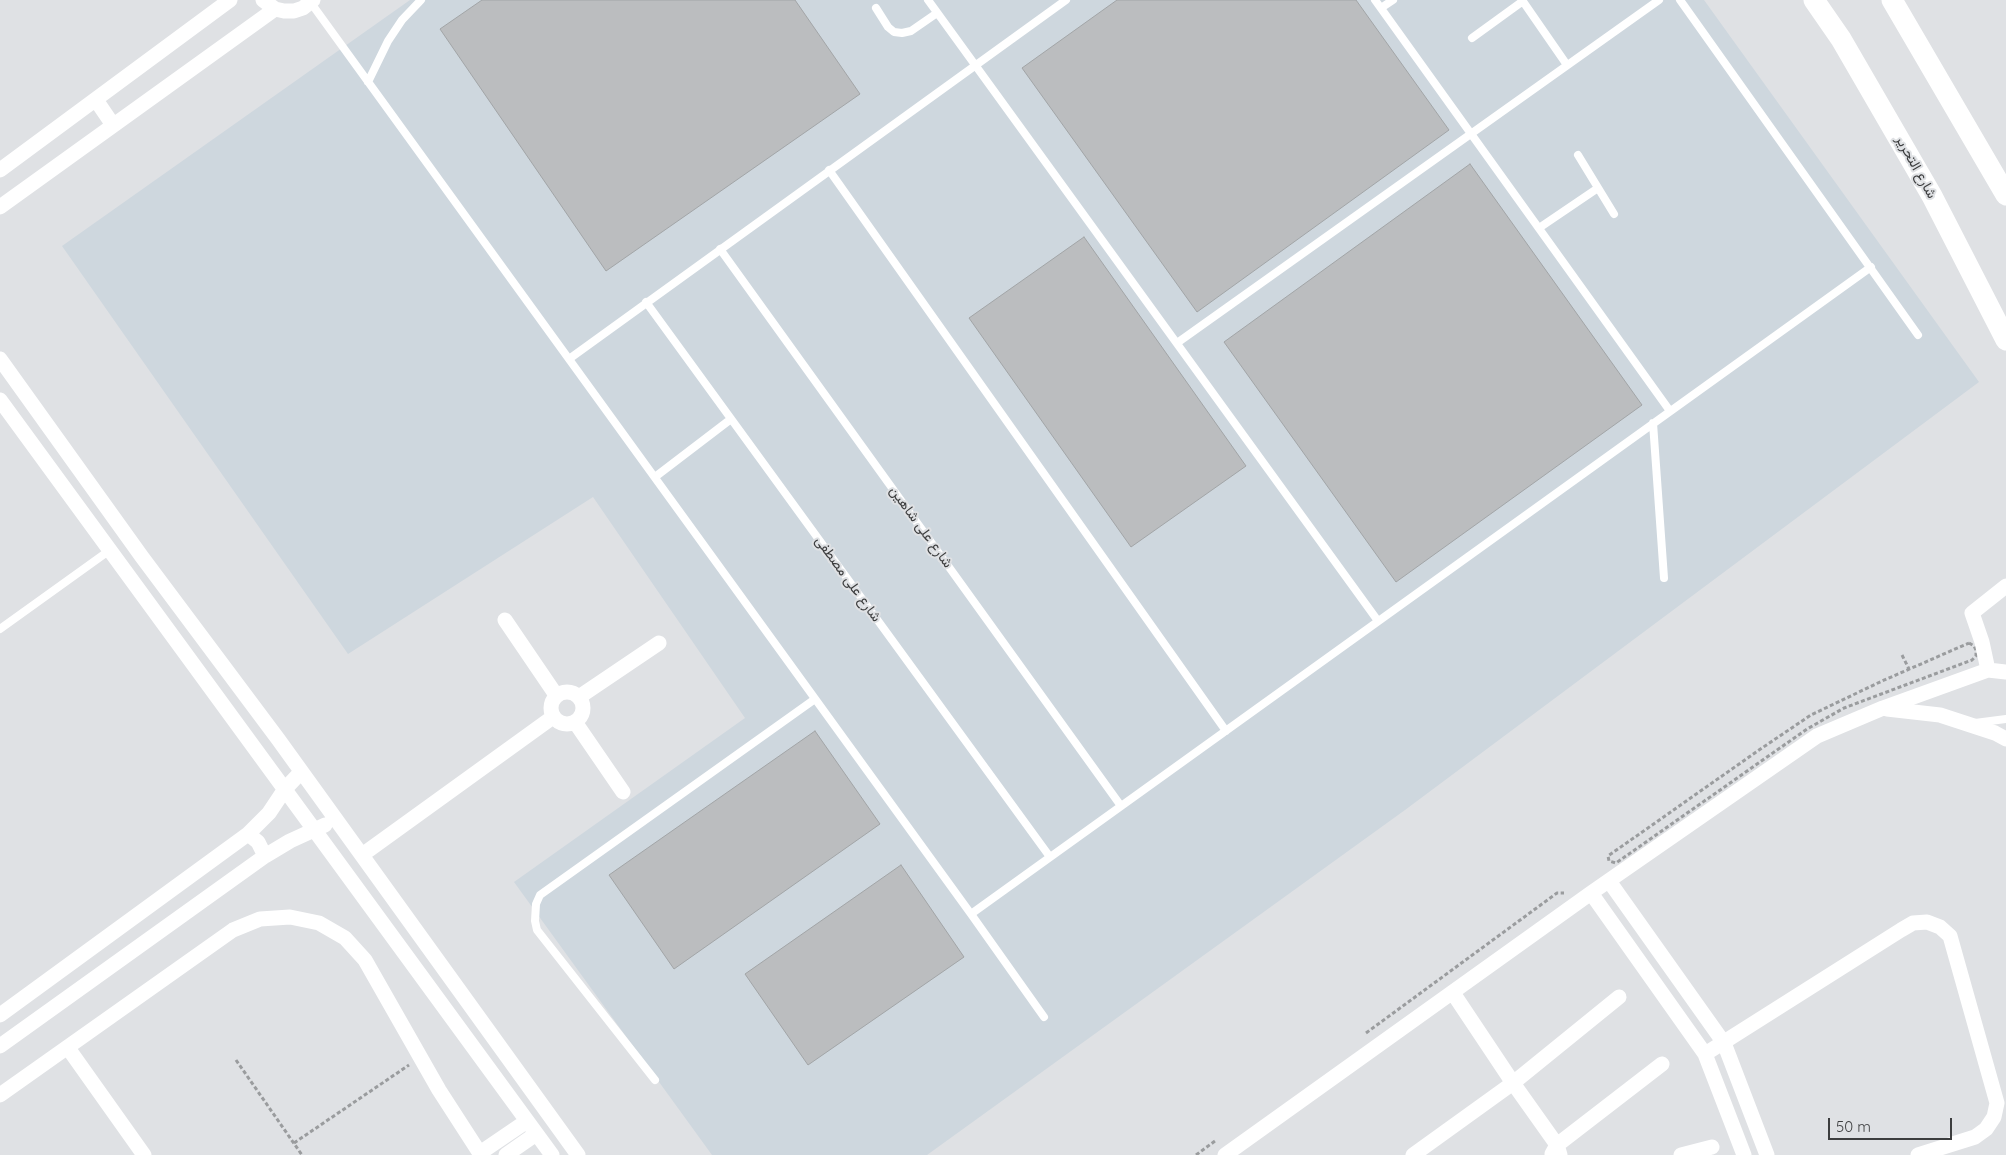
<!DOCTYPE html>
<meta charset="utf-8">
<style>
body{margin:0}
#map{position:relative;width:2006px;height:1155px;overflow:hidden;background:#dfe1e4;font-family:Quicksand,sans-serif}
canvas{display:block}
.scale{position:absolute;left:1828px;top:1118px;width:124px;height:22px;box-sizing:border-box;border:2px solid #3c3d3e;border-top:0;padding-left:6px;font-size:15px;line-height:18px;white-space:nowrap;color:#3c3d3e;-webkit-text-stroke:4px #dfe1e4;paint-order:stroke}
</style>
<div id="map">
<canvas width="2006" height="1155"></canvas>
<div class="scale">50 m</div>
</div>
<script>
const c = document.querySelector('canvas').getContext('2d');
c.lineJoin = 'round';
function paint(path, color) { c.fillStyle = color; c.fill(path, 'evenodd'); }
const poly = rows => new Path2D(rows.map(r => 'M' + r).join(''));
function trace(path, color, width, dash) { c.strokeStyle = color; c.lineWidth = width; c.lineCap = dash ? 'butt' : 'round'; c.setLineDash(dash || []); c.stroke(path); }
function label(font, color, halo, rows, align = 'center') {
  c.font = font + ' Quicksand,Vazirmatn,sans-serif'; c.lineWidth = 4; c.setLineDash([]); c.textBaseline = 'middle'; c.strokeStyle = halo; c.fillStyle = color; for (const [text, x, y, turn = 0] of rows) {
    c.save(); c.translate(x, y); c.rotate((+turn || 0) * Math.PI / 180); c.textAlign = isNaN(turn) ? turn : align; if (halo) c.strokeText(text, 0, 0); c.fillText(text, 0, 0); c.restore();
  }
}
const built = poly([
 [410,0,1704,0,1979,382,1405,810,927,1155,712,1155,514,882,745,718,593,497,348,654,62,246]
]);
const building = poly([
 [482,0,795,0,860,94,606,271,440,29,482,0],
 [1117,0,1356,0,1449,130,1197,312,1022,68,1117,0],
 [1470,164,1642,405,1396,582,1224,342,1470,164],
 [1084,237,1246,466,1131,547,969,318,1084,237],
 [815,731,880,824,674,969,609,875,815,731],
 [901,865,964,957,808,1065,745,974,901,865]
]);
const path = poly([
 [1969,643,1974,646,1976,650,1976,656,1972,660,1844,708,1807,729,1616,863,1609,861,1608,856,1759,750,1811,715,1882,681,1969,643],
 [1902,655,1909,669],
 [1366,1033,1557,893,1564,893],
 [236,1060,302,1155],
 [294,1143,409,1065],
 [1196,1155,1215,1141]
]);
const lane = poly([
 [928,0,1378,621],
 [1375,0,1670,411],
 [1522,0,1567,65],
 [1680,0,1918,335],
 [311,3,971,914,1044,1017],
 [876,8,888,27,894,32,902,33,911,31,937,13],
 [1381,8,1393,0],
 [1472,38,1523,1],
 [368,82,388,41,402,20,421,0],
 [1578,155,1614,214],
 [829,170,1226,731],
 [1539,228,1598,188],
 [720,249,1121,806],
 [646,302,1050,857],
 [1177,343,1659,0],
 [569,359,1066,0],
 [1653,423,1664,578],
 [655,477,731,419],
 [0,629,110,550],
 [1975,723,2006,719],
 [971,914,1871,267],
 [655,1080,537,930,535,921,536,904,540,895,815,699]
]);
const street = poly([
 [263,0,275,9,284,11,294,11,303,8,313,0],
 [96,100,113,125],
 [0,170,230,0],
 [0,207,275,9],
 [0,359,142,557,278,739,578,1155],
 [0,400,552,1155],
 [505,620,556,695],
 [1988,670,1982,642,1972,613,2006,586],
 '551 708a16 16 0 1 1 32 0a16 16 0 1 1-32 0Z',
 [579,697,659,643],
 [1887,709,1940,715,1995,733,2006,739],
 [575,722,623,792],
 [248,834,258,842,265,856],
 [362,855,553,717],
 [1609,881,1724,1043,1767,1155],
 [1591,893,1705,1054,1744,1155],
 [1453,993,1513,1083,1557,1145,1560,1155],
 [0,1015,248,834,269,813,285,789,301,772],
 [0,1046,265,856,290,841,325,825],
 [68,1048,144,1155],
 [1705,1054,1901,930,1913,923,1927,922,1940,927,1950,936,1997,1103,1994,1117,1986,1129,1975,1137,1918,1155],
 [0,1095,233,930,260,919,290,917,319,923,345,938,365,960,439,1090,481,1155],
 [480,1153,527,1121],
 [1552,1154,1557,1145,1662,1064],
 [506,1155,536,1134],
 [1225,1155,1591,893,1817,736,1883,708,1988,670,2006,672],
 [1413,1155,1513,1083,1619,997],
 [1681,1155,1712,1147]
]);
const secondary = poly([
 [1814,0,1841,39,1932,196,2006,340],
 [1892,0,2006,195]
]);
const streetNames = [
 ["شارع التحرير",1916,167,61],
 ["شارع على شاهين",921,527,54],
 ["شارع على مصطفى",848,579,54]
];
paint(built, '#ced7de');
paint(building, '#bbbdbf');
trace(building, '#a2a5a7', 1);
trace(path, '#9a9c9e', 3, [4, 2.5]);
trace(lane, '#fff', 8);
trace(street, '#fff', 15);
trace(secondary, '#fff', 21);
label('14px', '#3c3d3e', '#dfe1e4', streetNames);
</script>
